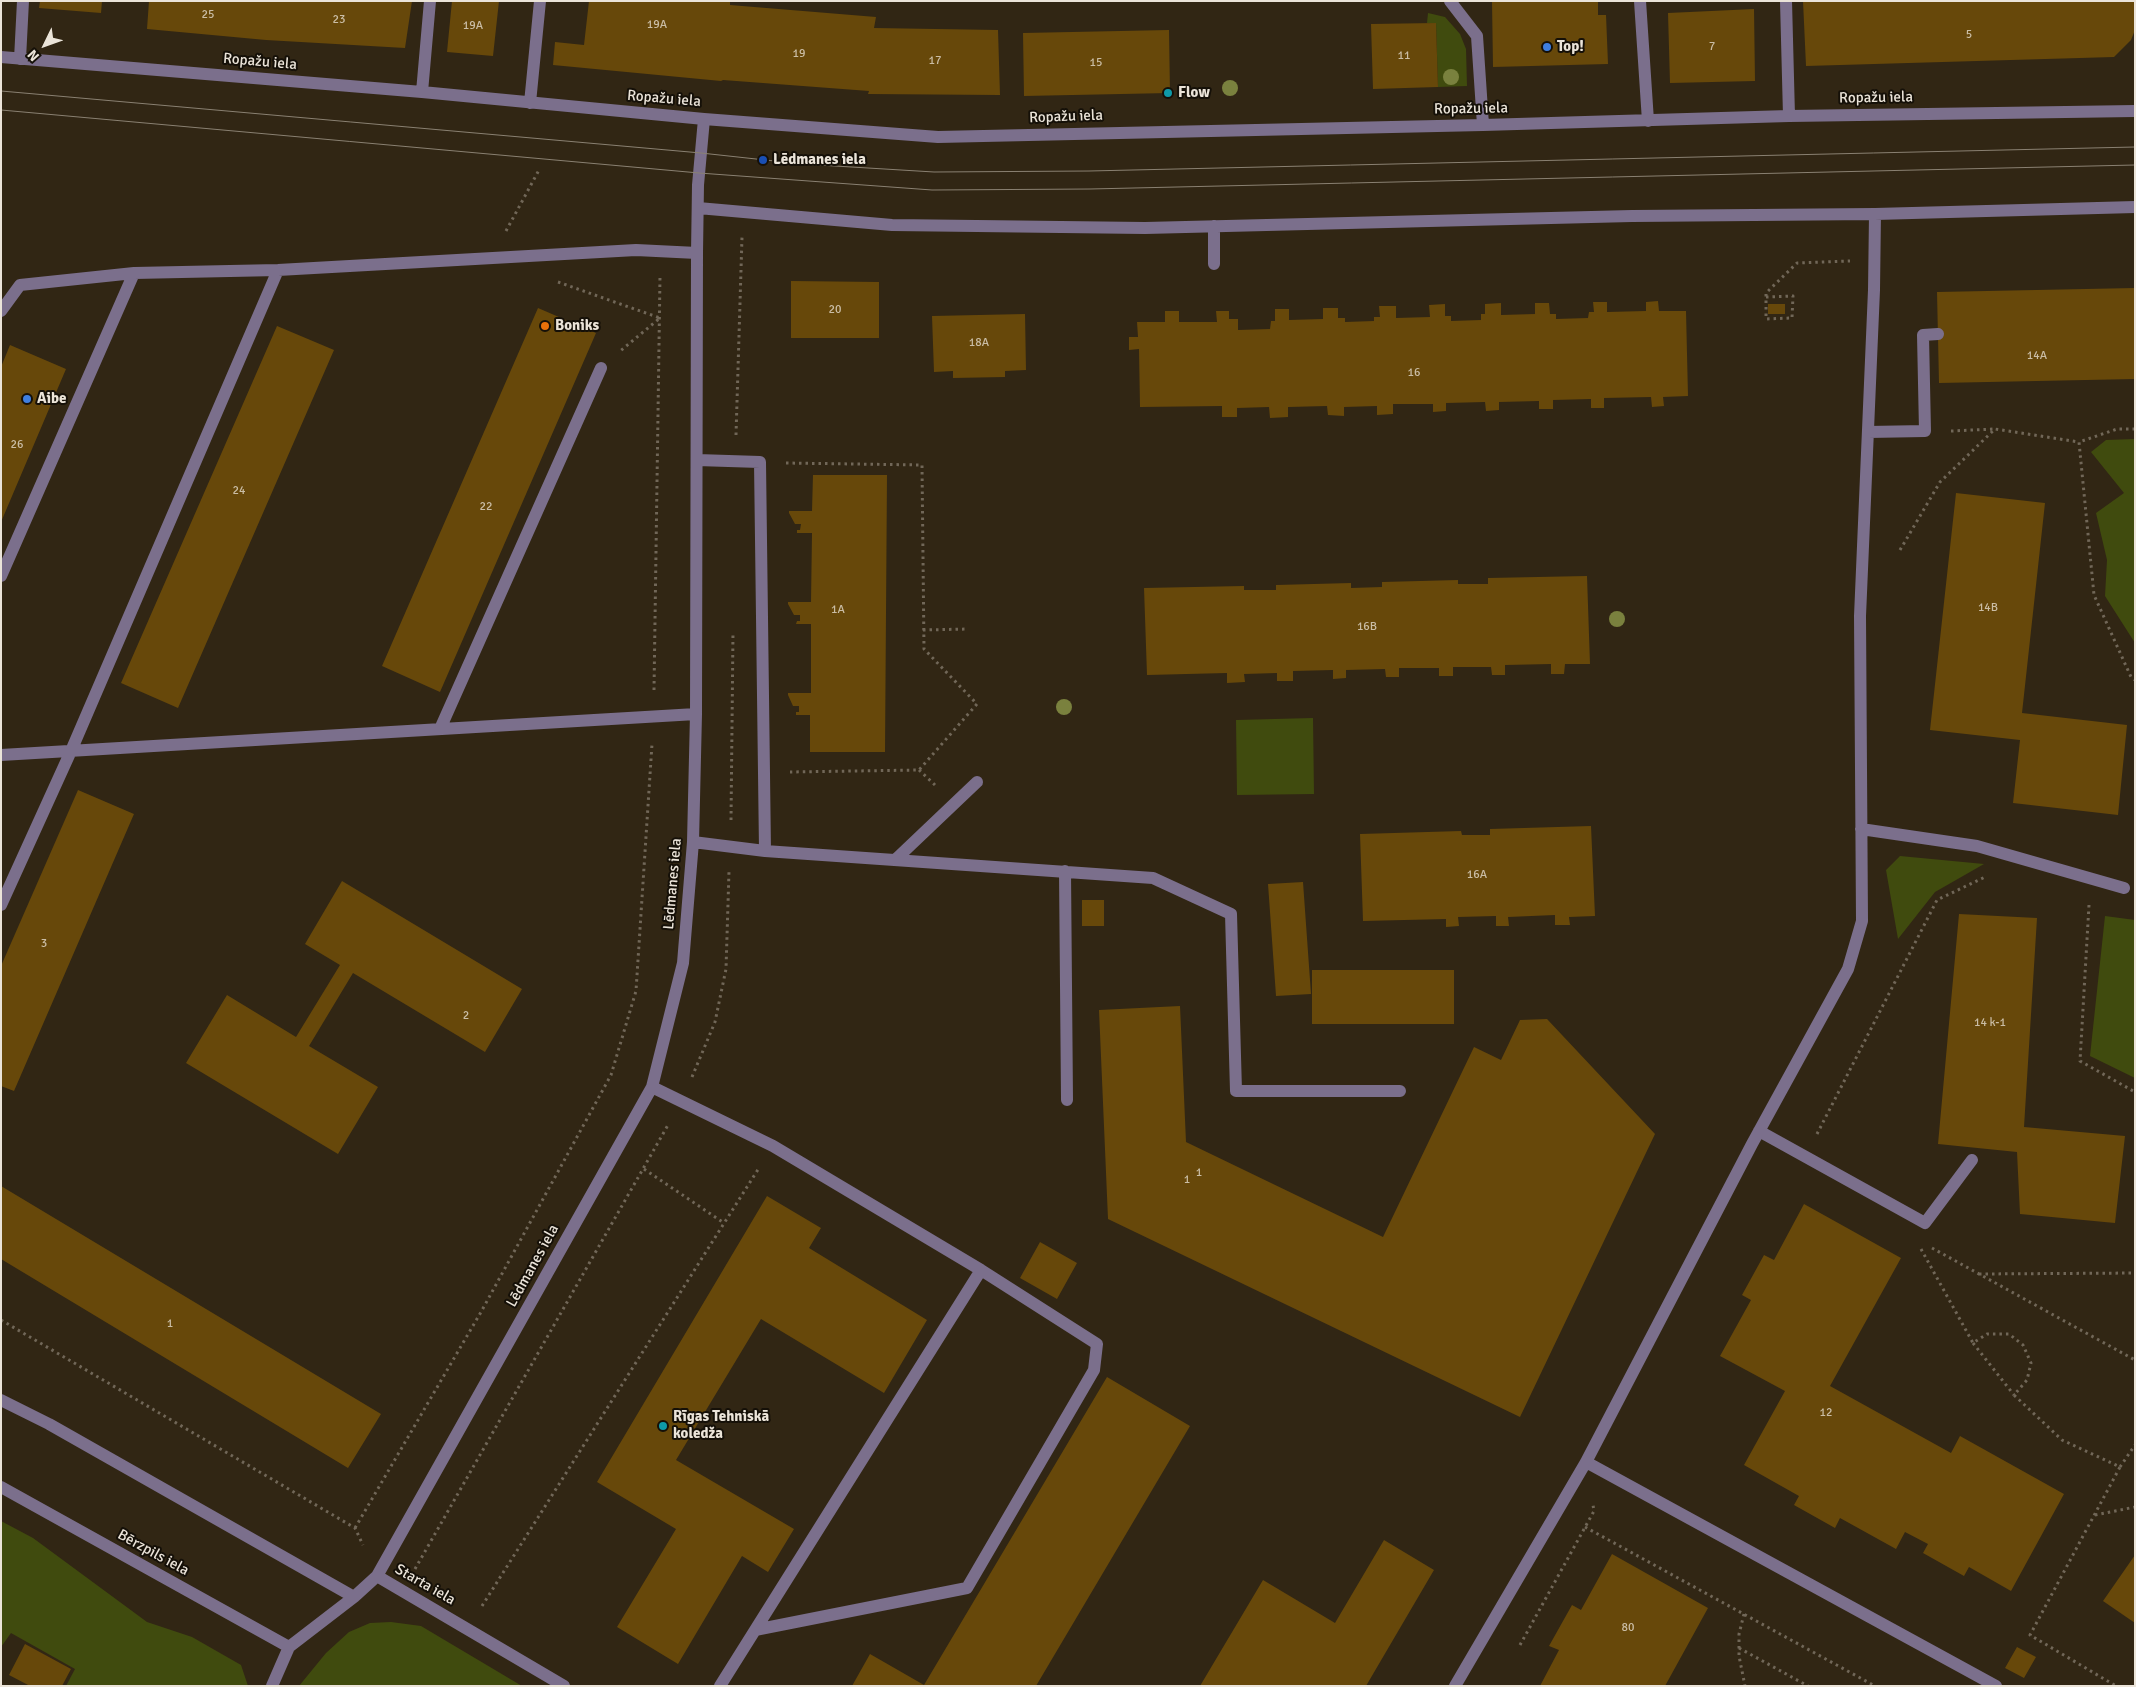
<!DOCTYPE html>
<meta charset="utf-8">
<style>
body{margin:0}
#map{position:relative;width:2136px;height:1687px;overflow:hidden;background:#312614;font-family:Signika,sans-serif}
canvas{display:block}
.frame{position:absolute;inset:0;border:2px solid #ebe4d9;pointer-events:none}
.north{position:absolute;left:20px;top:20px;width:50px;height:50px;-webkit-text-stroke:4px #151008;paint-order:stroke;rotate:228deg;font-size:14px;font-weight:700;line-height:20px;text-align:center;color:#ebe4d9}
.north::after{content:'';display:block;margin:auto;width:18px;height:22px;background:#ebe4d9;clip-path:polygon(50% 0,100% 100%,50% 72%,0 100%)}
</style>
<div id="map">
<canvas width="2136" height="1687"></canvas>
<div class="frame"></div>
<div class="north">N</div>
</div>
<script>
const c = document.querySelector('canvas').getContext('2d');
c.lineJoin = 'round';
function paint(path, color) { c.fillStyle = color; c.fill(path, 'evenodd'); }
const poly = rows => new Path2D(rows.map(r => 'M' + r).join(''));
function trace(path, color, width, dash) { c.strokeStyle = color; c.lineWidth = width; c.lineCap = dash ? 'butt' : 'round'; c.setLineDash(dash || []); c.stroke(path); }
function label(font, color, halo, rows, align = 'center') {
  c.font = font + ' Signika,sans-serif'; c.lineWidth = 4; c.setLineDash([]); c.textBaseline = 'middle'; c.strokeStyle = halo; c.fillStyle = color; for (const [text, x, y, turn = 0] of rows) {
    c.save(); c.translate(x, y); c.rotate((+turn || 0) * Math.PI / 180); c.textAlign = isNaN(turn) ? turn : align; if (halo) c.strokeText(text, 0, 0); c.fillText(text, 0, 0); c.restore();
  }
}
const green = poly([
 [1428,13,1445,17,1460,34,1466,49,1467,86,1438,87,1436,23,1427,23],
 [2135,439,2135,643,2105,596,2107,560,2096,513,2124,493,2091,452,2106,440],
 [1313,718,1314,794,1237,795,1236,720],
 [1900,856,1984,864,1935,892,1898,939,1886,870],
 [2105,916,2135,920,2135,1078,2090,1056],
 [1,1521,33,1538,147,1622,192,1637,241,1665,248,1686,66,1686,75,1669,11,1633,1,1647],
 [391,1622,421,1626,522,1686,299,1686,326,1653,349,1632,370,1623]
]);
const building = poly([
 [40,1,102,1,101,13,39,8],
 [149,1,412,1,405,48,266,40,147,29],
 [452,1,499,1,493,56,447,52],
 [589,1,730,1,730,5,876,17,874,28,998,30,1000,95,868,94,869,91,723,80,721,81,553,65,555,42,584,45],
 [1492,1,1598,1,1598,15,1606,15,1608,64,1493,67],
 [1803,1,2135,1,2135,30,2131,40,2114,57,1806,66],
 [1754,9,1755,81,1670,83,1668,13],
 [1436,23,1438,87,1373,89,1371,24],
 [1169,30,1170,93,1024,96,1023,33],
 [791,281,879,282,879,338,791,338],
 [2135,288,2135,379,1939,383,1937,292],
 [1658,301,1659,311,1686,311,1688,396,1663,397,1664,406,1652,407,1651,397,1604,398,1604,408,1591,408,1591,399,1553,400,1553,409,1539,409,1539,401,1499,402,1499,410,1486,411,1485,402,1446,403,1446,411,1433,412,1433,404,1393,404,1393,414,1377,415,1377,406,1344,407,1344,416,1328,415,1327,406,1288,407,1288,417,1270,418,1269,407,1237,408,1237,417,1222,417,1222,406,1140,407,1139,349,1129,350,1129,337,1138,337,1137,322,1165,322,1165,311,1179,311,1179,322,1217,322,1216,311,1229,311,1229,319,1238,319,1238,330,1270,329,1271,321,1275,321,1275,309,1289,309,1289,320,1323,319,1323,308,1338,308,1338,318,1345,318,1345,322,1374,321,1374,317,1380,317,1379,306,1396,306,1396,318,1430,317,1429,305,1445,304,1445,316,1451,316,1451,321,1481,320,1481,314,1485,314,1485,304,1501,303,1501,315,1535,314,1535,303,1549,303,1550,314,1556,314,1556,319,1588,318,1589,312,1594,312,1593,302,1607,302,1607,312,1646,311,1646,302],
 [1768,304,1785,304,1785,314,1768,314],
 [538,308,596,333,440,692,382,666],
 [1025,314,1026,370,1005,371,1005,377,953,378,953,371,934,372,932,316],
 [277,326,334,350,178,708,121,683],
 [10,345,66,369,1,522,1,367],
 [813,475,887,475,885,752,810,752,810,715,796,715,796,712,799,712,799,706,793,706,788,695,788,693,811,693,811,624,796,624,797,621,800,621,800,615,794,615,788,604,788,602,811,602,812,533,797,533,797,530,800,530,801,524,795,524,789,513,789,511,812,511],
 [1956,493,2045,503,2022,713,2127,725,2118,815,2013,803,2020,740,1930,730],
 [1587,576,1590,664,1565,664,1564,674,1551,674,1551,664,1505,665,1505,675,1492,675,1491,667,1453,667,1453,676,1439,676,1439,668,1399,668,1399,677,1386,677,1385,669,1346,670,1346,678,1333,679,1333,670,1293,671,1293,681,1277,681,1277,673,1244,674,1245,682,1227,683,1227,673,1147,675,1144,588,1244,586,1244,590,1276,590,1276,585,1351,583,1351,588,1382,587,1382,582,1458,580,1458,584,1488,584,1488,578],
 [78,790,134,814,14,1091,1,1086,1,966],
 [1591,826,1595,916,1569,917,1570,925,1555,925,1555,915,1508,917,1509,926,1496,926,1496,916,1458,917,1459,926,1446,927,1446,919,1363,921,1360,834,1461,831,1462,835,1490,835,1490,829],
 [342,881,522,989,485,1052,353,973,309,1046,378,1087,338,1154,186,1063,227,995,296,1037,340,965,305,944],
 [1303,882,1311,994,1276,996,1268,884],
 [1082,900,1104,900,1104,926,1082,926],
 [1959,914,2037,918,2024,1127,2125,1136,2115,1223,2020,1214,2017,1152,1938,1144],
 [1312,970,1454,970,1454,1024,1312,1024],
 [1180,1006,1186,1142,1383,1237,1474,1047,1501,1060,1520,1020,1547,1019,1655,1134,1520,1417,1108,1219,1099,1010],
 [1,1186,381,1414,348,1468,1,1259],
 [767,1196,821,1228,809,1248,927,1320,884,1393,761,1319,676,1460,794,1529,768,1572,742,1556,678,1664,617,1627,676,1529,597,1482],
 [1804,1204,1901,1258,1830,1386,1951,1453,1960,1436,2064,1494,2011,1591,1969,1567,1964,1576,1923,1553,1928,1544,1905,1532,1896,1549,1840,1518,1835,1528,1794,1505,1799,1496,1744,1465,1785,1391,1720,1356,1751,1300,1742,1295,1764,1255,1774,1260],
 [1040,1242,1077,1263,1057,1299,1020,1278],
 [1107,1377,1190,1426,1036,1686,852,1686,870,1654,924,1685],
 [1384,1540,1434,1570,1366,1686,1200,1686,1263,1580,1335,1623],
 [1612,1554,1708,1608,1665,1686,1540,1686,1559,1650,1549,1646,1572,1605,1581,1610],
 [2135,1555,2135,1623,2103,1601],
 [25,1644,71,1669,62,1686,30,1686,9,1675],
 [2017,1647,2036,1657,2024,1678,2005,1668]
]);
const path = poly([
 [506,231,539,170],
 [558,282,660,318,619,352],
 [1766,297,1793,296,1792,318,1766,319,1766,293,1797,263,1850,261],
 [2135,429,2117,429,2079,442,2094,595,2131,677,2135,680],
 [1951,431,1995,429],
 [736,435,742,237],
 [786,463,922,465,924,649,977,704,919,770,790,772],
 [1900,550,1940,482,1995,429,2079,442],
 [923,630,968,629],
 [654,690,660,276],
 [919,770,935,785],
 [731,820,733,632],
 [2089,905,2080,1061,2135,1092],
 [692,1077,715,1022,726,969,729,871],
 [1817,1134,1937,900,1985,877],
 [644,1169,724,1223],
 [1932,1248,2135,1360],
 [1921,1249,1973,1343,1987,1334,2009,1334,2023,1345,2031,1363,2027,1380,2014,1395,2062,1440,2120,1467,2030,1635,2116,1686],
 [1979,1274,2135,1273],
 [1,1320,355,1528,363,1545],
 [1973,1343,2014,1395],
 [2120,1467,2135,1445],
 [2095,1515,2135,1507],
 [1585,1527,1875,1686],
 [355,1528,481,1312,611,1075,636,991,652,744],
 [415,1569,668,1125],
 [482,1606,759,1168],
 [1744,1614,1739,1634,1739,1656,1745,1686],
 [1520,1645,1594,1511,1593,1505],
 [1739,1648,1808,1686]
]);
const minor = poly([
 [1450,1,1477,36,1483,125],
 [1640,1,1648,121],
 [1786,1,1789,116],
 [1,57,422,92,704,119,938,137,1483,125,1789,116,2135,111],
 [20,59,23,1],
 [422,92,430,1],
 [530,103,540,1],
 [698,208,892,225,1145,228,1632,216,1875,214,2135,207],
 [1214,264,1214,226],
 [1,311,20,285,134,273],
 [1868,432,1925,431,1923,335,1938,334],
 [697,460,760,462,765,851],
 [1,576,134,273,278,270,636,250,697,253],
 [440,729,601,368],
 [1,755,696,714],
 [1861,829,1977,846,2124,888],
 [693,842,765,851,1153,878,1231,914,1236,1091,1400,1091],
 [895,860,977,782],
 [1065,871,1067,1100],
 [1,905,71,751,278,270],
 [652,1087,773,1146,981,1270],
 [1759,1131,1925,1223,1972,1160],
 [1,1400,49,1424,354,1597],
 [1586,1462,1996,1686],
 [1,1487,289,1647],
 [377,1576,564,1686],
 [272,1686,289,1647,354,1597,377,1576,652,1087,683,963,693,842,696,714,697,253,698,185,704,119],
 [720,1686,981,1270,1097,1344,1094,1370,967,1588,755,1630],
 [1455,1686,1586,1462,1752,1144,1848,969,1862,921,1860,616,1874,290,1875,214]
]);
const tram = poly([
 [1,91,701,153,802,164,934,172,1089,171,2135,147],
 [1,110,699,173,932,190,1090,189,2135,165]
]);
const trees = [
 [1451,77],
 [1230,88],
 [1617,619],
 [1064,707]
];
const markers = [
 [1547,47,5,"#3f7fe0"],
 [1168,93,5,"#0f9aa8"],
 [763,160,5,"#1a4fb4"],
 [545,326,5,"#e8710a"],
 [27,399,5,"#3f7fe0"],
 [663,1426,5,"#0f9aa8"]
];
const numberNames = [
 ["25",208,15],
 ["23",339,20],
 ["19A",657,25],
 ["19A",473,26],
 ["5",1969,35],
 ["7",1712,47],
 ["19",799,54],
 ["11",1404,56],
 ["17",935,61],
 ["15",1096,63],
 ["20",835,310],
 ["18A",979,343],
 ["14A",2037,356],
 ["16",1414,373],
 ["26",17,445],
 ["24",239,491],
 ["22",486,507],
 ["14B",1988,608],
 ["1A",838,610],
 ["16B",1367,627],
 ["16A",1477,875],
 ["3",44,944],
 ["2",466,1016],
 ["14 k-1",1990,1023],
 ["1",1199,1173],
 ["1",1187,1180],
 ["1",170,1324],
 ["12",1826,1413],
 ["80",1628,1628]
];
const poiNames = [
 ["Top!",1557,47],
 ["Flow",1178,93],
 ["Lēdmanes iela",773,160],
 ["Boniks",555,326],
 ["Aibe",37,399],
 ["Rīgas Tehniskā",673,1417],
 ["koledža",673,1434]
];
const streetNames = [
 ["Ropažu iela",260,62,5],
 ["Ropažu iela",1876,98,-1],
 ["Ropažu iela",664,99,5],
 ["Ropažu iela",1471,109,-1],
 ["Ropažu iela",1066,117,-2],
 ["Lēdmanes iela",673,884,-85],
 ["Lēdmanes iela",533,1266,-61],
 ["Bērzpils iela",153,1553,29],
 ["Starta iela",425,1585,30]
];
paint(green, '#404b0e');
paint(building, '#67480a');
trace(path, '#716758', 3, [2.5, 4]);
trace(minor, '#7b6f8c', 12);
trace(tram, '#8a8172', 1);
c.fillStyle = '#7a813e';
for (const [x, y] of trees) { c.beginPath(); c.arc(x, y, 8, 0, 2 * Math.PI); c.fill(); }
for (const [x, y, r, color] of markers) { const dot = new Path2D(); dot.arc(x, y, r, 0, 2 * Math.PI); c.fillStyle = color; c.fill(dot); trace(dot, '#151008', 2); }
label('12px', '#cabda5', null, numberNames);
label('bold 15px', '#ebe4d9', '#151008', poiNames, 'left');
label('15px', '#ebe4d9', '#151008', streetNames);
</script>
